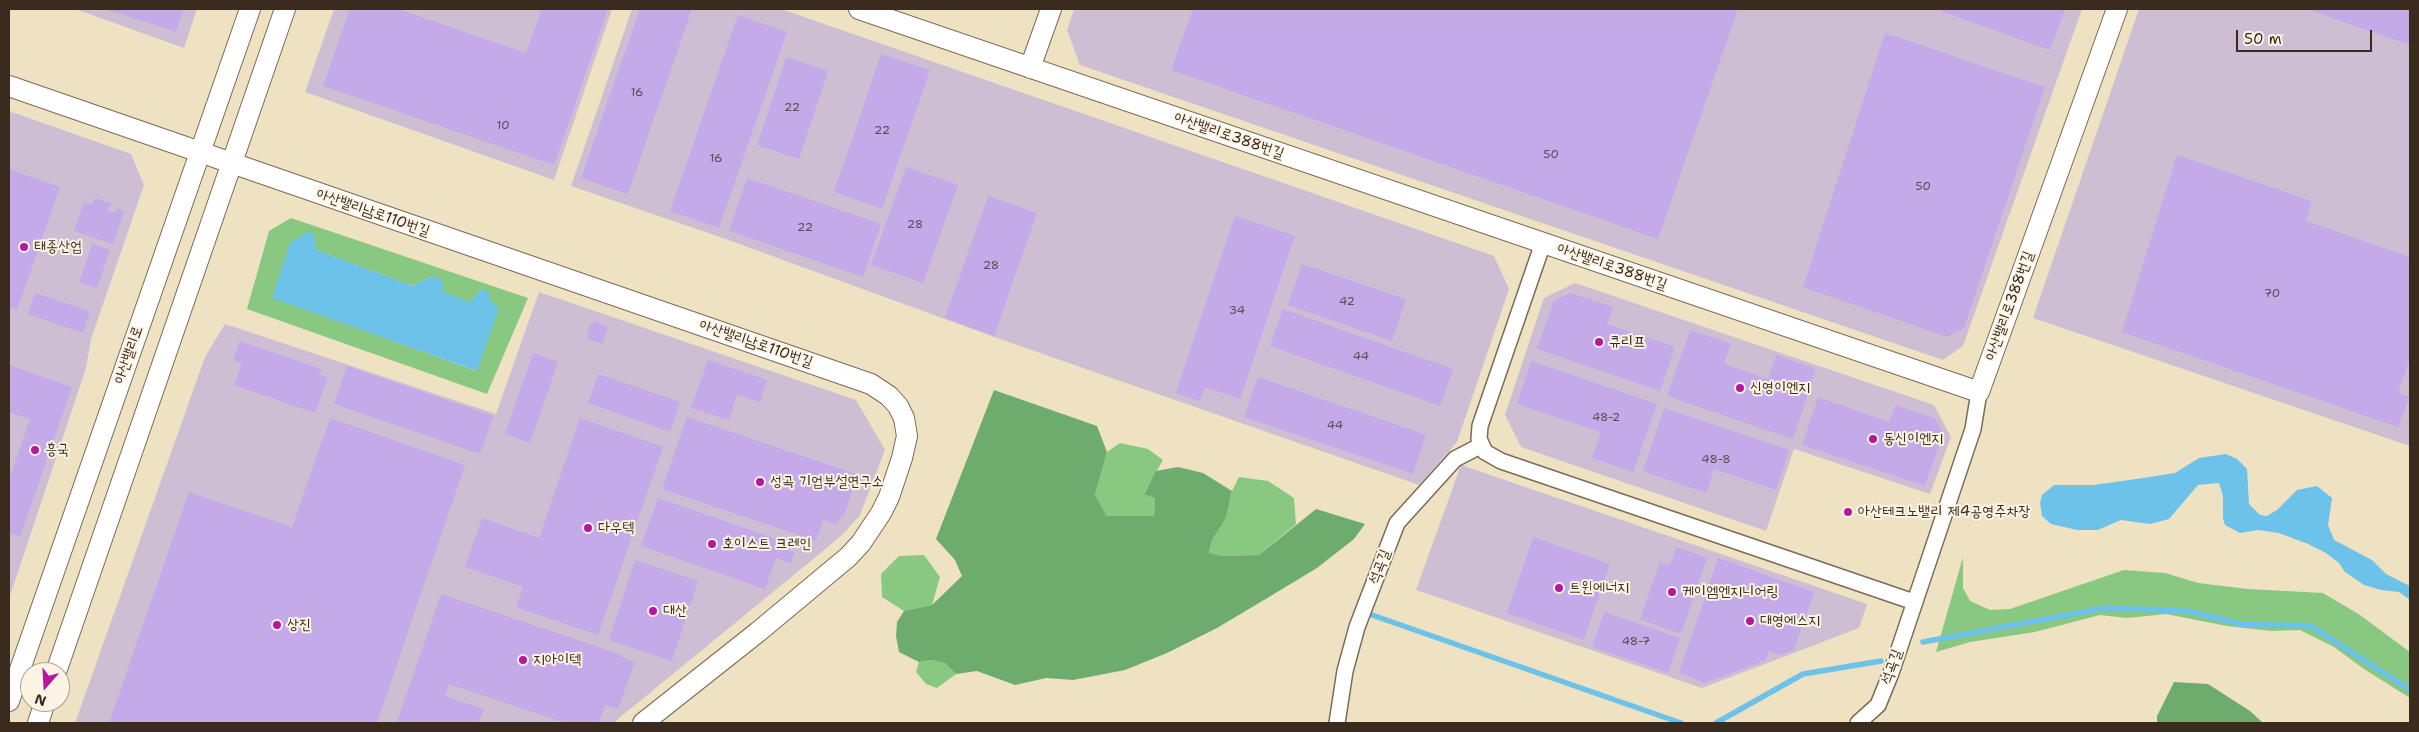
<!DOCTYPE html>
<meta charset="utf-8">
<style>
body{margin:0}
#map{position:relative;width:2419px;height:732px;overflow:hidden;background:#efe2c2;font-family:"Shantell Sans",sans-serif}
canvas{display:block}
.frame{position:absolute;inset:0;border:10px solid #3b2a1e;pointer-events:none}
.north{position:absolute;left:20px;top:662px;width:50px;height:50px;box-sizing:border-box;background:#fcf5e5;border:1px solid #afa495;border-radius:50%;rotate:199deg;font-size:14px;font-weight:700;line-height:20px;text-align:center;color:#3b2a1e}
.north::after{content:'';display:block;margin:auto;width:18px;height:22px;background:#b5179e;clip-path:polygon(50% 0,100% 100%,50% 72%,0 100%)}
.scale{position:absolute;left:2236px;top:30px;width:136px;height:22px;box-sizing:border-box;border:2px solid #3b2a1e;border-top:0;padding-left:6px;font-size:15px;line-height:18px;white-space:nowrap;color:#3b2a1e;-webkit-text-stroke:4px #fcf5e5;paint-order:stroke}
</style>
<div id="map">
<canvas width="2419" height="732"></canvas>
<div class="frame"></div>
<div class="north">N</div>
<div class="scale">50 m</div>
</div>
<script>
const c = document.querySelector('canvas').getContext('2d');
c.lineJoin = 'round';
function paint(path, color) { c.fillStyle = color; c.fill(path, 'evenodd'); }
const poly = rows => new Path2D(rows.map(r => 'M' + r).join(''));
function trace(path, color, width, dash) { c.strokeStyle = color; c.lineWidth = width; c.lineCap = dash ? 'butt' : 'round'; c.setLineDash(dash || []); c.stroke(path); }
function label(font, color, halo, rows, align = 'center') {
  c.font = font + ' "Shantell Sans","Poor Story",sans-serif'; c.lineWidth = 4; c.setLineDash([]); c.textBaseline = 'middle'; c.strokeStyle = halo; c.fillStyle = color; for (const [text, x, y, turn = 0] of rows) {
    c.save(); c.translate(x, y); c.rotate((+turn || 0) * Math.PI / 180); c.textAlign = isNaN(turn) ? turn : align; if (halo) c.strokeText(text, 0, 0); c.fillText(text, 0, 0); c.restore();
  }
}
const industrial = poly([
 [75,9,197,9,184,48],
 [334,9,612,9,554,180,305,92],
 [632,9,781,9,1494,256,1509,289,1457,442,1419,485,997,338,720,237,571,186],
 [1074,9,2082,9,1963,346,1943,360,1080,65,1067,30],
 [2139,9,2410,9,2410,446,2033,318],
 [9,111,131,154,144,185,91,339,86,368,9,599],
 [1575,283,1934,405,1951,437,1930,494,1794,449,1766,531,1521,447,1505,415,1544,298],
 [539,292,856,400,885,450,860,515,844,533,823,551,613,723,75,723,205,357,225,324,496,414],
 [1461,465,1867,604,1859,628,1702,688,1416,590]
]);
const green = poly([
 [291,218,528,298,487,394,247,309,269,231],
 [313,234,316,250,413,286,432,276,442,292,470,302,482,289,491,302,476,371,272,297],
 [1120,443,1148,449,1163,460,1144,493,1155,498,1154,516,1107,516,1095,495,1107,452],
 [1239,477,1268,481,1294,498,1296,524,1259,555,1222,556,1209,553,1212,540,1226,518,1232,491],
 [924,555,940,577,932,605,904,611,882,597,881,574,899,556],
 [1963,557,1963,588,1970,601,1990,610,2010,609,2124,570,2165,573,2198,583,2248,589,2323,593,2360,615,2410,652,2410,698,2364,669,2334,647,2300,630,2271,631,2227,626,2166,614,2127,618,2100,615,2035,632,1970,642,1936,652],
 [931,660,945,663,956,674,937,688,926,684,916,672,919,662]
]);
const forest = poly([
 [994,390,1097,426,1107,452,1095,495,1107,516,1154,516,1155,498,1144,494,1156,471,1178,467,1203,473,1232,491,1226,518,1212,540,1209,553,1222,556,1259,555,1316,509,1365,524,1354,539,1317,568,1264,600,1217,628,1167,653,1125,670,1073,680,1046,678,1015,685,977,671,956,674,945,663,931,660,919,662,899,652,896,636,897,622,904,611,932,605,962,576,955,560,936,539],
 [2174,682,2208,684,2250,711,2263,723,2157,723,2157,716]
]);
const water = poly([
 [307,232,313,233,316,250,413,286,432,276,442,280,443,292,470,302,482,289,488,291,491,302,499,308,477,371,272,298,290,243],
 [2226,454,2237,459,2247,469,2249,504,2260,515,2267,516,2277,510,2297,490,2317,486,2332,498,2328,525,2334,540,2372,560,2386,574,2410,586,2410,600,2399,592,2381,590,2364,585,2345,572,2339,563,2326,553,2308,544,2279,533,2258,530,2240,533,2225,525,2223,519,2223,496,2219,483,2198,485,2169,519,2150,524,2121,520,2098,530,2077,530,2051,524,2042,516,2040,503,2042,495,2054,485,2094,485,2143,478,2175,473,2199,458]
]);
const stream = poly([
 [1372,615,1681,723],
 [1923,642,2105,608,2187,611,2241,624,2311,626,2410,690],
 [1716,723,1803,674,1881,661]
]);
const building = poly([
 [105,9,184,9,176,32],
 [350,9,398,9,526,53,542,9,608,9,554,165,323,86],
 [640,9,692,9,628,194,581,178],
 [1193,9,1738,9,1658,239,1171,70],
 [1941,9,2065,9,2050,50,1940,11],
 [2307,9,2410,9,2410,45],
 [738,15,787,32,719,228,670,211],
 [1885,33,2045,87,1964,328,1947,337,1803,287],
 [881,54,930,70,882,209,834,192],
 [786,57,828,71,799,159,757,145],
 [2177,155,2312,201,2306,221,2410,257,2410,357,2398,393,2409,397,2398,427,2122,332],
 [906,167,958,185,923,283,871,265],
 [9,169,60,187,17,310,9,307],
 [747,178,881,224,863,277,729,231],
 [988,196,1037,213,994,336,945,318],
 [95,198,111,203,108,210,115,213,117,208,124,211,113,244,74,231,84,202,92,204],
 [1235,216,1295,236,1240,399,1205,387,1200,401,1176,393],
 [92,244,110,250,97,288,79,282],
 [1302,264,1406,299,1392,341,1288,305],
 [35,293,90,311,83,333,28,314],
 [1570,293,1614,307,1607,324,1675,347,1660,391,1537,349,1554,301],
 [1283,309,1453,369,1440,406,1270,346],
 [596,322,608,327,602,344,590,340,587,335,590,325],
 [1690,330,1731,344,1724,364,1768,379,1776,355,1816,369,1793,439,1667,396],
 [240,341,321,369,319,374,328,377,315,413,234,385,242,363,233,360],
 [533,353,558,362,530,443,505,434],
 [708,360,767,380,760,402,737,395,729,420,691,408],
 [1531,361,1657,404,1633,472,1592,458,1601,432,1517,404],
 [9,365,72,387,20,537,9,533,9,481,30,419,9,412],
 [347,366,493,416,480,454,334,404],
 [598,374,680,402,670,432,588,403],
 [1258,377,1426,435,1413,474,1244,417],
 [1818,397,1889,422,1896,405,1935,418,1943,433,1925,486,1802,445],
 [1664,408,1789,450,1776,490,1714,469,1706,493,1643,471],
 [687,417,858,475,844,515,835,524,823,520,816,541,662,489],
 [330,418,465,465,377,723,109,723,189,492,292,527],
 [580,418,663,447,598,635,516,607,523,587,465,567,482,518,539,538],
 [658,498,782,541,780,547,795,552,791,563,776,558,765,589,641,546],
 [1533,537,1610,564,1584,640,1507,613],
 [1676,547,1707,558,1681,634,1640,619,1660,562,1670,565],
 [1718,558,1814,592,1794,650,1779,655,1769,651,1766,660,1705,683,1679,673],
 [635,560,698,581,672,661,609,640],
 [441,594,622,655,621,657,635,662,618,709,605,705,599,723,566,723,449,684,445,696,484,709,479,723,397,722],
 [1604,612,1680,638,1668,673,1592,647]
]);
const minor = poly([
 [1543,243,1480,426,1479,439,1485,452,1501,461,1914,602],
 [1337,723,1345,671,1357,627,1397,523,1455,459,1480,446],
 [1858,723,1878,705,1891,673,1973,429,1979,392]
]);
const tertiary = poly([
 [859,9,1979,392,2117,9],
 [1030,68,1051,9],
 [9,86,871,384,889,396,898,406,904,418,907,436,902,458,889,497,881,513,861,543,848,557,758,632,643,723],
 [56,672,285,9],
 [9,701,250,9],
 [38,723,45,702]
]);
const markers = [
 [24,247,5,"#b5179e"],
 [1599,342,5,"#b5179e"],
 [1740,388,5,"#b5179e"],
 [1873,439,5,"#b5179e"],
 [35,450,5,"#b5179e"],
 [760,482,5,"#b5179e"],
 [1848,512,5,"#b5179e"],
 [588,528,5,"#b5179e"],
 [712,544,5,"#b5179e"],
 [1559,588,5,"#b5179e"],
 [1672,592,5,"#b5179e"],
 [653,611,5,"#b5179e"],
 [1750,621,5,"#b5179e"],
 [277,625,5,"#b5179e"],
 [523,660,5,"#b5179e"]
];
const numberNames = [
 ["16",637,93],
 ["22",792,108],
 ["10",503,126],
 ["22",882,131],
 ["50",1551,155],
 ["16",716,159],
 ["50",1923,187],
 ["28",915,225],
 ["22",805,228],
 ["28",991,266],
 ["70",2272,294],
 ["42",1347,302],
 ["34",1237,311],
 ["44",1361,357],
 ["48-2",1606,418],
 ["44",1335,426],
 ["48-8",1716,460],
 ["48-7",1636,642]
];
const streetNames = [
 ["아산밸리로388번길",1229,136,19],
 ["아산밸리남로110번길",373,213,19],
 ["아산밸리로388번길",1612,267,19],
 ["아산밸리로388번길",2010,306,-70],
 ["아산밸리남로110번길",756,344,19],
 ["아산밸리로",129,355,-71],
 ["석곡길",1380,567,-69],
 ["석곡길",1892,667,-71]
];
const poiNames = [
 ["태종산업",34,247],
 ["큐리프",1609,342],
 ["신영이엔지",1750,388],
 ["동신이엔지",1883,439],
 ["흥국",45,450],
 ["성곡 기업부설연구소",770,482],
 ["아산테크노밸리 제4공영주차장",1858,512],
 ["다우텍",598,528],
 ["호이스트 크레인",722,544],
 ["트윈에너지",1569,588],
 ["케이엠엔지니어링",1682,592],
 ["대산",663,611],
 ["대영에스지",1760,621],
 ["상진",287,625],
 ["지아이텍",533,660]
];
paint(industrial, '#cdbed3');
paint(green, '#88c880');
paint(forest, '#6eac6e');
paint(water, '#6cc2e9');
trace(stream, '#6cc2e9', 5.5);
paint(building, '#c5aaea');
trace(minor, '#7a6a57', 18);
trace(tertiary, '#7a6a57', 22);
trace(minor, '#fff', 15);
trace(tertiary, '#fff', 20);
for (const [x, y, r, color] of markers) { const dot = new Path2D(); dot.arc(x, y, r, 0, 2 * Math.PI); c.fillStyle = color; c.fill(dot); trace(dot, '#fcf5e5', 2); }
label('12px', '#5e4a51', null, numberNames);
label('15px', '#3b2a1e', '#fcf5e5', streetNames);
label('15px', '#3b2a1e', '#fcf5e5', poiNames, 'left');
</script>
